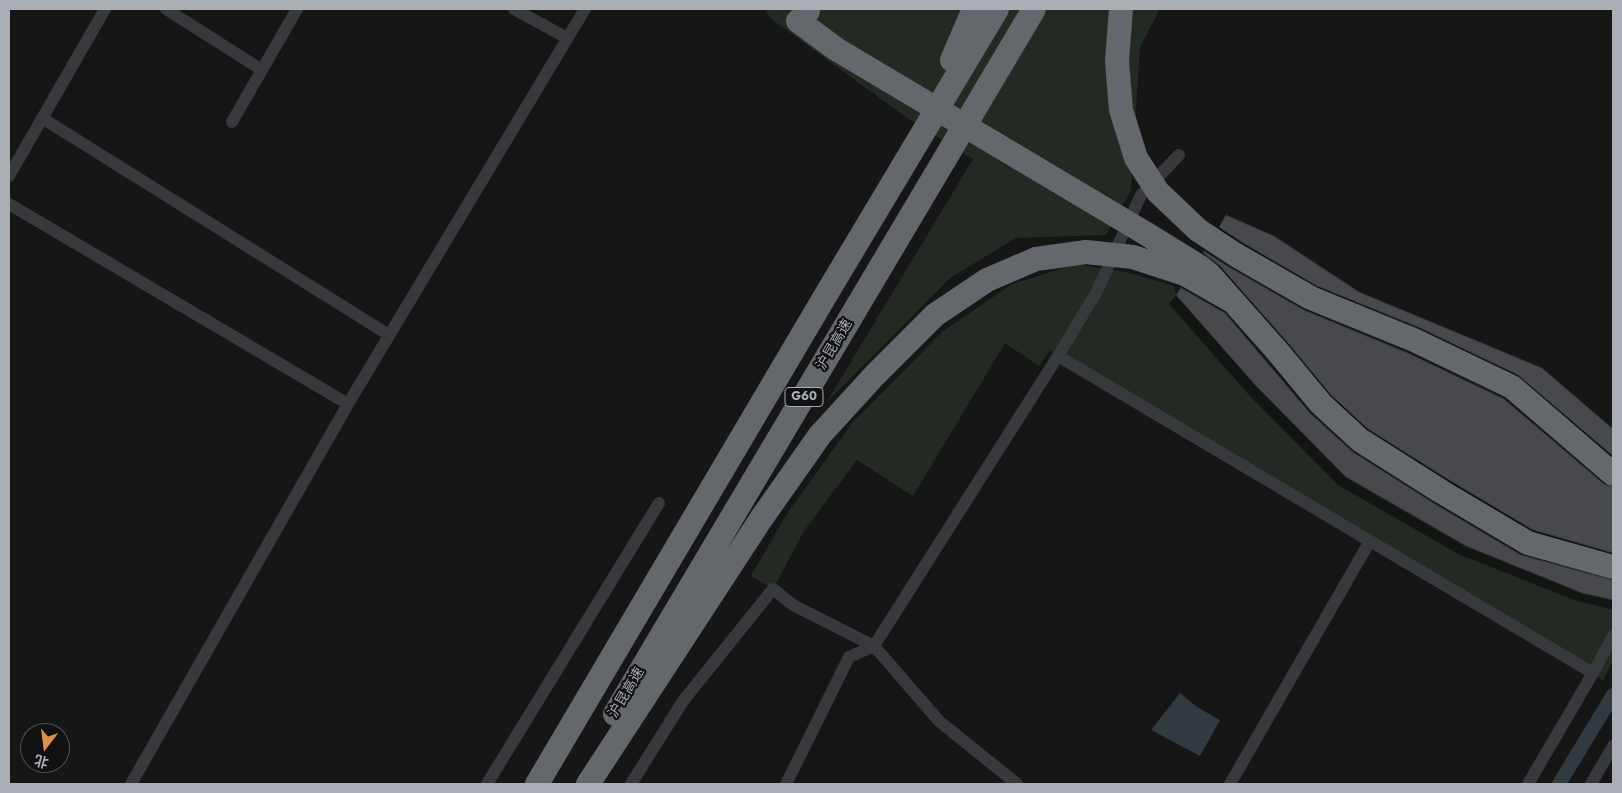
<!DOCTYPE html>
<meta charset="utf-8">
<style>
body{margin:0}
#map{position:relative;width:1622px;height:793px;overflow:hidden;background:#161617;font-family:Jost,"Noto Sans SC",sans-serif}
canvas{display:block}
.frame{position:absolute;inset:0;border:10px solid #aaafb6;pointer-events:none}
.north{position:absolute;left:20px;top:723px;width:50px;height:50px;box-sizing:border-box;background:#111112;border:1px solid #4e5054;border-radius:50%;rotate:195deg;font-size:14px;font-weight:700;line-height:20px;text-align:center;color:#aaafb6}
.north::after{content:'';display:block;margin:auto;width:18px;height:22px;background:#da904b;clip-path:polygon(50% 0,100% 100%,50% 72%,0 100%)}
</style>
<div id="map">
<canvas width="1622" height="793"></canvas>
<div class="frame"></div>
<div class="north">北</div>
</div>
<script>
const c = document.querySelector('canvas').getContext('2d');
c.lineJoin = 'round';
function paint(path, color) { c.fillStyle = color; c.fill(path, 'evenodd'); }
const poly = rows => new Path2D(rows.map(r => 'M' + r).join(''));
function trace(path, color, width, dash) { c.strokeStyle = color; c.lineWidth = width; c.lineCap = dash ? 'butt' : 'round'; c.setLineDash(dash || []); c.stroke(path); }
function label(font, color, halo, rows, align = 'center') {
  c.font = font + ' Jost,"Noto Sans SC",sans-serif'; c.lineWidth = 4.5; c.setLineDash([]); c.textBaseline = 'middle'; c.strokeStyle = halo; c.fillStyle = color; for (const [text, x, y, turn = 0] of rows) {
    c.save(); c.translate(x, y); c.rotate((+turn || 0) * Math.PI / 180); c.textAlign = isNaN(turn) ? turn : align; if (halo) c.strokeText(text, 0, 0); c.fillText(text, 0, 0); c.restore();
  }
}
const green = poly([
 [765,9,1160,9,1140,47,1131,190,1106,235,1016,238,950,278,826,403,973,159,907,118,770,18],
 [1076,264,1130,273,1174,286,1176,295,1257,387,1346,477,1466,546,1582,593,1613,600,1613,661,1603,681,1593,673,1050,350,1039,366,1005,343,913,496,857,460,804,531,773,589,751,576,786,515,852,423,942,332,1012,284]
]);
const water = poly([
 [1180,693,1197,707,1220,720,1200,756,1151,730]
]);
const shadow = poly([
 [1227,217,1358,293,1542,369,1613,431,1613,471,1510,382,1212,236,1218,225],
 [1204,252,1228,268,1604,486,1613,489,1613,565,1525,538,1360,437,1196,261],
 [1181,289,1350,451,1434,505,1524,557,1613,581,1613,610,1574,600,1458,554,1338,485,1249,395,1169,304]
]);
const canal = poly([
 [1559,784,1613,695]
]);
const building = poly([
 [1226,215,1274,236,1359,292,1542,368,1613,429,1613,456,1518,375,1420,328,1317,286,1243,243,1219,227,1226,215],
 [1204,251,1229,267,1304,310,1408,353,1504,399,1604,484,1613,487,1613,553,1533,530,1449,480,1368,429,1331,395,1288,343,1219,265,1203,253,1204,251],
 [1181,288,1225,313,1310,413,1353,452,1435,504,1521,555,1613,580,1613,600,1582,593,1466,546,1346,477,1257,387,1176,295,1181,288]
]);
const street = poly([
 [166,9,262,70],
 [514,9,567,38],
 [42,118,389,335],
 [232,122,297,9],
 [9,176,105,9],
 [1158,177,1179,155],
 [9,204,348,404],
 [1117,247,1141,195,1147,189],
 [1110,263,1097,291,1058,356,1370,541],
 [131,784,348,404,585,9],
 [487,784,659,503],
 [631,784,683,701,773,589,793,605,874,646,939,721,1017,784],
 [786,784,849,657,874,646,1058,356],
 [1230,784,1370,541,1593,673,1613,636],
 [1528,784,1593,673],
 [1591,784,1613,746]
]);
const highway = poly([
 [806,9,808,11],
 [1121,9,1117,61,1121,110,1136,158,1158,192,1198,230,1236,255,1311,298,1414,340,1512,387,1613,474],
 [952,60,974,9],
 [1145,233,1200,267,1209,274,1278,352,1321,404,1360,440,1442,492,1528,543,1613,567],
 [615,714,1034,9],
 [537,784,824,298,997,9],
 [588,784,761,519,820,435,874,376,935,315,987,280,1036,259,1086,252,1133,257,1185,274,1234,302]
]);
const highwayBridge = poly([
 [798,21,836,49,1145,233]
]);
const shields = [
 [804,397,38]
];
const shieldNames = [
 ["G60",804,397]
];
const streetNames = [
 ["沪昆高速",835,345,-59],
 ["沪昆高速",627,693,-59]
];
paint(green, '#232923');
paint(water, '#313a3f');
paint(shadow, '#0007');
trace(canal, '#313a3f', 14);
paint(building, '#48494c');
trace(building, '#303133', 1);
trace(street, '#37393c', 12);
trace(highway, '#64686c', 24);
trace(highwayBridge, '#64686c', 24);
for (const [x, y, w] of shields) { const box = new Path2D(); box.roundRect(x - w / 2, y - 9.5, w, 19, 4); c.fillStyle = '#111112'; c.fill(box); trace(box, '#aaafb6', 1); }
label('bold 12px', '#aaafb6', null, shieldNames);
label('14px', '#aaafb6', '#111112', streetNames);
</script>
